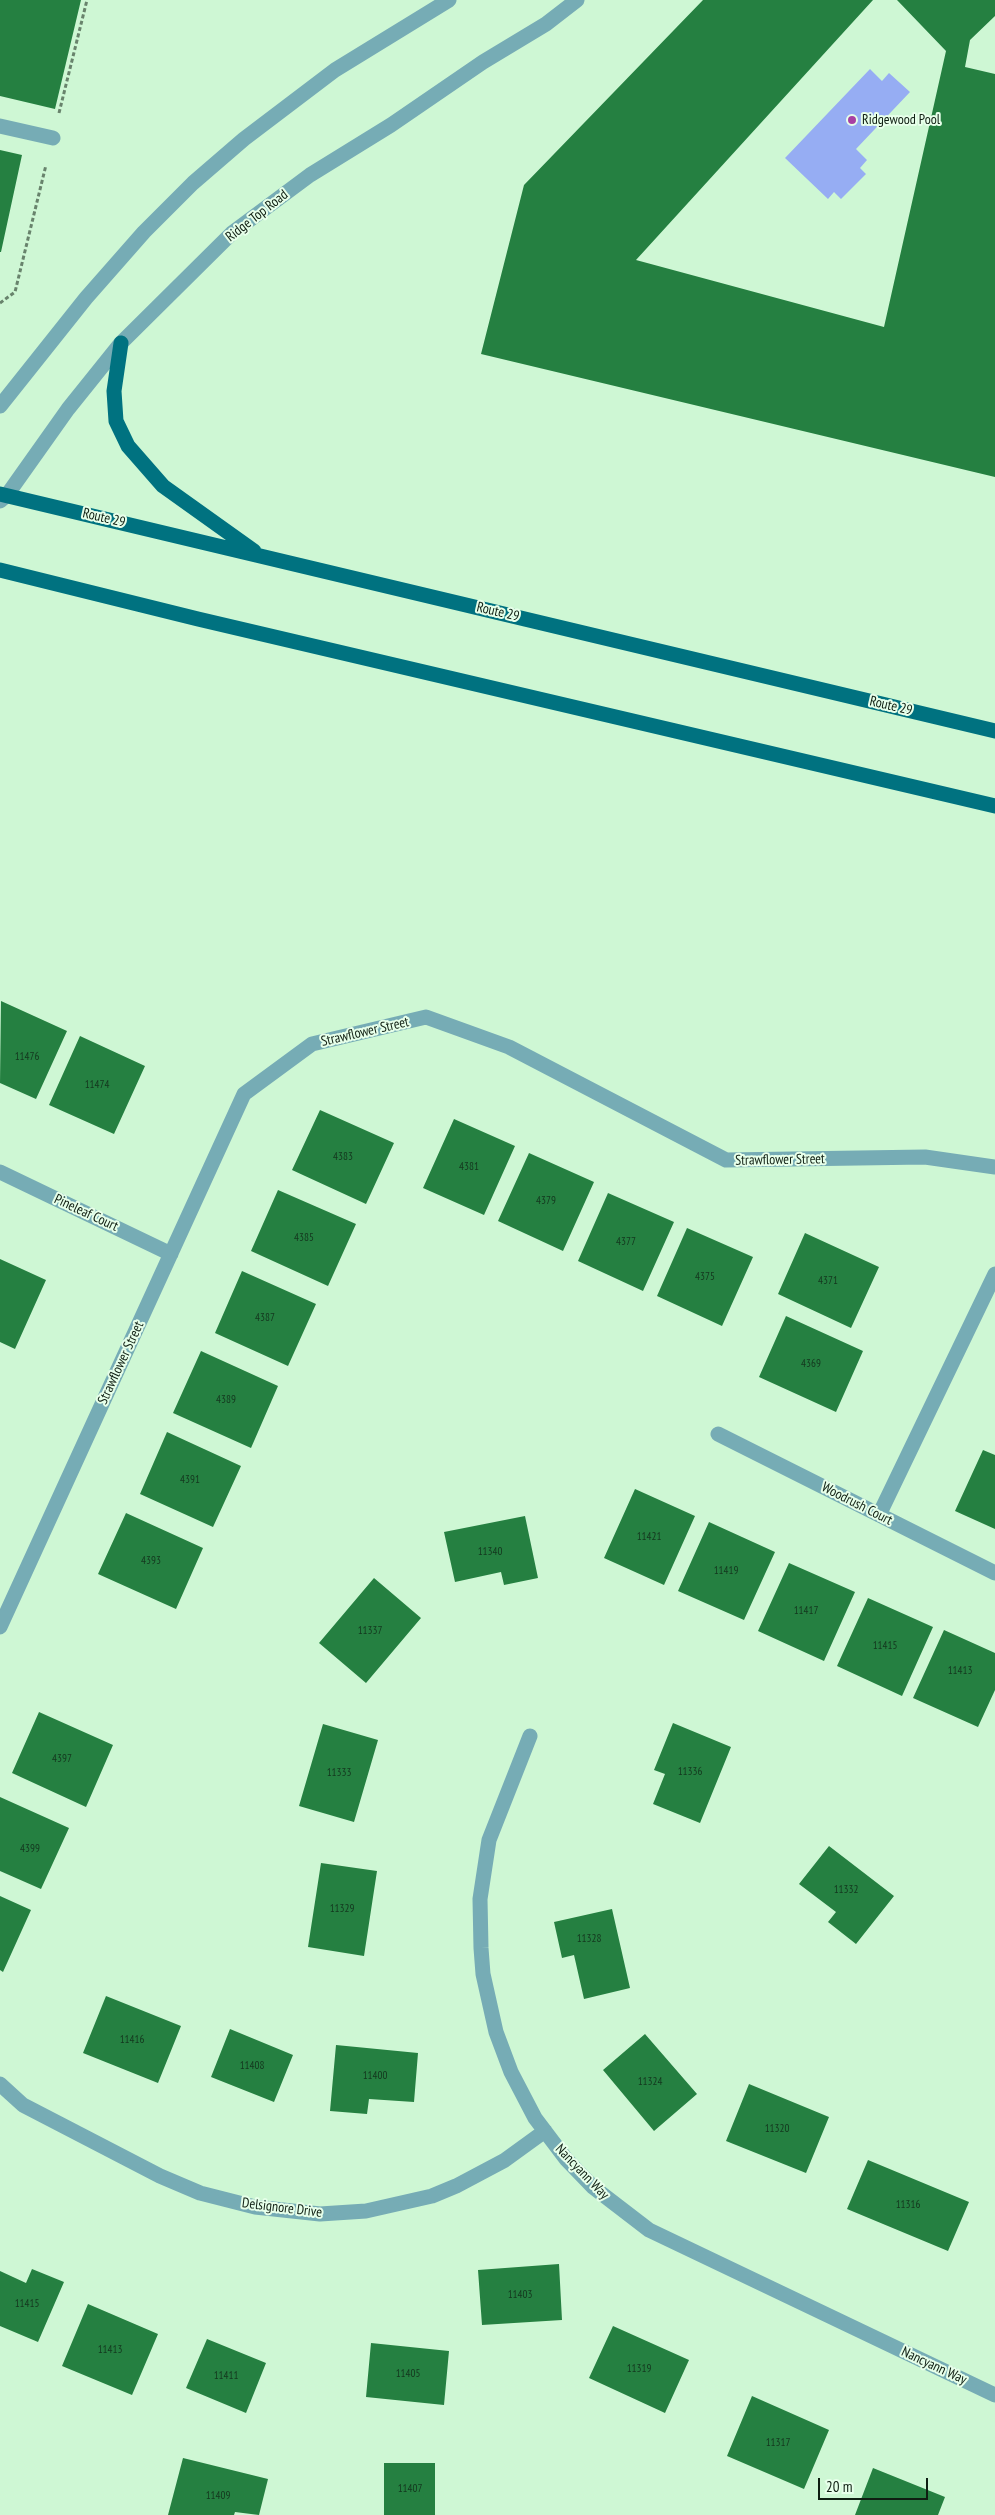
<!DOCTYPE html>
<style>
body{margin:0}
#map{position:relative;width:995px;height:2515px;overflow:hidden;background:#cef7d4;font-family:"PT Sans Narrow",sans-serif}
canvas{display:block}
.scale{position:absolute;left:818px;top:2478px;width:110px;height:22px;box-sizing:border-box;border:2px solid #0f1e12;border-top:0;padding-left:6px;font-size:15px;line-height:18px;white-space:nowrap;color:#0f1e12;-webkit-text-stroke:4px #e7ffea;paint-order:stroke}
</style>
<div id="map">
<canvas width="995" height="2515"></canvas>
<div class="scale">20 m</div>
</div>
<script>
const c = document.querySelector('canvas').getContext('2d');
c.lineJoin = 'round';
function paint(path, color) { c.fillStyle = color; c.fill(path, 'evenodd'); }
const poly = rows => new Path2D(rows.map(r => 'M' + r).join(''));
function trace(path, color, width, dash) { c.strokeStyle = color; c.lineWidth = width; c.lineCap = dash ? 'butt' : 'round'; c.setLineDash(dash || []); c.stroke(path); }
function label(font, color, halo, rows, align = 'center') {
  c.font = font + ' "PT Sans Narrow",sans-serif'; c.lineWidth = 4; c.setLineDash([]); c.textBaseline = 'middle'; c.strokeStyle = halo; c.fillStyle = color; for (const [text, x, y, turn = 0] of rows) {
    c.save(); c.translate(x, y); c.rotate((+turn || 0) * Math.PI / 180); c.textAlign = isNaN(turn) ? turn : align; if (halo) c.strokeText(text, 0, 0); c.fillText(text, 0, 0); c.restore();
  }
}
const water = poly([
 [870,69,882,81,889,73,910,92,856,149,867,160,860,168,866,174,841,199,834,192,828,199,785,158]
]);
const building = poly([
 [0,0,81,0,55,109,0,96],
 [703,0,873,0,636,260,884,327,946,51,897,0,995,0,995,16,970,40,965,67,995,74,995,477,481,354,524,185],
 [0,150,22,155,1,252,0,252],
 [1,1001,67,1031,36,1099,0,1083],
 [80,1036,145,1066,114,1134,49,1105],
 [320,1110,394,1143,366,1204,292,1170],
 [454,1119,515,1146,484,1215,423,1188],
 [529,1153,594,1182,563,1251,498,1221],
 [278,1190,356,1224,328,1286,251,1251],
 [608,1193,674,1222,643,1291,578,1261],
 [687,1228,753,1257,722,1326,657,1296],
 [805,1233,879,1267,851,1328,778,1294],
 [0,1259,46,1280,15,1349,0,1342],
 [242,1271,316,1304,288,1366,215,1333],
 [786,1316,863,1351,836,1412,759,1377],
 [201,1351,278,1386,251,1448,173,1413],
 [167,1432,241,1466,213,1527,140,1494],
 [983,1450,995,1455,995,1529,955,1511],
 [635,1489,695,1516,664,1585,604,1558],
 [126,1513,203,1548,176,1609,98,1574],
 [525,1516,538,1578,504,1585,501,1572,455,1582,444,1532],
 [709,1522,775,1552,744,1620,678,1591],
 [789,1563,855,1592,824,1661,758,1631],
 [374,1578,421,1618,366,1683,319,1643],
 [868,1598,933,1627,902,1696,837,1666],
 [944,1630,995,1653,995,1690,978,1727,913,1698],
 [39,1712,113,1745,86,1807,12,1773],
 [673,1723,731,1747,700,1823,653,1804,665,1774,654,1770],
 [323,1724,378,1740,354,1822,299,1806],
 [0,1797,69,1828,41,1889,0,1871],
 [829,1846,894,1896,856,1944,828,1922,836,1912,799,1884],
 [321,1863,377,1871,364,1956,308,1947],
 [0,1896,31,1910,3,1972,0,1970],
 [612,1909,630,1988,584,1999,574,1955,562,1958,554,1922],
 [106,1996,181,2026,158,2083,83,2053],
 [230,2029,293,2055,274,2102,211,2077],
 [645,2034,697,2094,654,2131,603,2070],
 [336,2045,418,2053,414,2102,369,2099,367,2114,330,2111],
 [749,2084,829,2117,806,2173,726,2141],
 [868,2160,969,2202,948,2251,847,2209],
 [559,2264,562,2320,482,2325,478,2270],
 [32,2269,64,2282,38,2342,0,2326,0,2271,26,2283],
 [88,2304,158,2334,132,2395,62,2366],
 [613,2326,689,2360,665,2413,589,2378],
 [207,2339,266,2363,246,2413,186,2388],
 [371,2343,449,2351,444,2405,366,2397],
 [752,2396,829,2430,804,2489,727,2456],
 [183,2458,268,2479,259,2515,235,2512,234,2515,168,2515],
 [384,2463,435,2463,435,2515,384,2515],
 [873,2468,945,2497,938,2515,855,2515]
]);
const path = poly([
 [59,113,87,0],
 [0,303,15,292,46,165]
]);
const minor = poly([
 [0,126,53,138],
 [0,406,86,298,144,232,193,183,244,139,335,70,449,0],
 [0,501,7,495,68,409,121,343,232,233,310,175,391,125,483,62,546,24,577,0],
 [0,1172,171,1254],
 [718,1434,995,1573],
 [879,1515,995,1274],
 [0,1627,244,1094,312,1044,426,1017,509,1047,726,1160,925,1157,995,1167],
 [530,1736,489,1840,480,1899,481,1948,483,1974,496,2032,511,2072,535,2118,566,2159,593,2187,649,2230,995,2395],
 [0,2084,23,2105,160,2176,200,2193,255,2207,320,2214,366,2211,432,2196,456,2186,505,2160,545,2131]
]);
const major = poly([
 [121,343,114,391,116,421,128,446,163,486,254,551],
 [0,494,995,731],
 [0,570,198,619,995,806]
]);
const markers = [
 [852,120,5,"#a840a3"]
];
const numberNames = [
 ["11476",27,1057],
 ["11474",97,1085],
 ["4383",343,1157],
 ["4381",469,1167],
 ["4379",546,1201],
 ["4385",304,1238],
 ["4377",626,1242],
 ["4375",705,1277],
 ["4371",828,1281],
 ["4387",265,1318],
 ["4369",811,1364],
 ["4389",226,1400],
 ["4391",190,1480],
 ["11421",649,1537],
 ["11340",490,1552],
 ["4393",151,1561],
 ["11419",726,1571],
 ["11417",806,1611],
 ["11337",370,1631],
 ["11415",885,1646],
 ["11413",960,1671],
 ["4397",62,1759],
 ["11336",690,1772],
 ["11333",339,1773],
 ["4399",30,1849],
 ["11332",846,1890],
 ["11329",342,1909],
 ["11328",589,1939],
 ["11416",132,2040],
 ["11408",252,2066],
 ["11400",375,2076],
 ["11324",650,2082],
 ["11320",777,2129],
 ["11316",908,2205],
 ["11403",520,2295],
 ["11415",27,2304],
 ["11413",110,2350],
 ["11319",639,2369],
 ["11405",408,2374],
 ["11411",226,2376],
 ["11317",778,2443],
 ["11407",410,2489],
 ["11409",218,2496]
];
const poiNames = [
 ["Ridgewood Pool",862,120]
];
const streetNames = [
 ["Ridge Top Road",257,216,-38],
 ["Route 29",104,518,13],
 ["Route 29",498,612,13],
 ["Route 29",891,706,13],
 ["Strawflower Street",365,1032,-13],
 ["Strawflower Street",780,1160,-1],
 ["Pineleaf Court",86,1213,25],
 ["Strawflower Street",121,1363,-65],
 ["Woodrush Court",857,1504,27],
 ["Nancyann Way",582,2172,46],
 ["Delsignore Drive",282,2208,7],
 ["Nancyann Way",934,2366,25]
];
paint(water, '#96adf3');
paint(building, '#258041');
trace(path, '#68836c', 3, [4, 2.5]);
trace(minor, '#76acb5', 15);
trace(major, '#007280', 15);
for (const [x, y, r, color] of markers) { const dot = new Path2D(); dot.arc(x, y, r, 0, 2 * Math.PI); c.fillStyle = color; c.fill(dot); trace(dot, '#e7ffea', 2); }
label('11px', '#14361e', null, numberNames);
label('14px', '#0f1e12', '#e7ffea', poiNames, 'left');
label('14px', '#0f1e12', '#e7ffea', streetNames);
</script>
